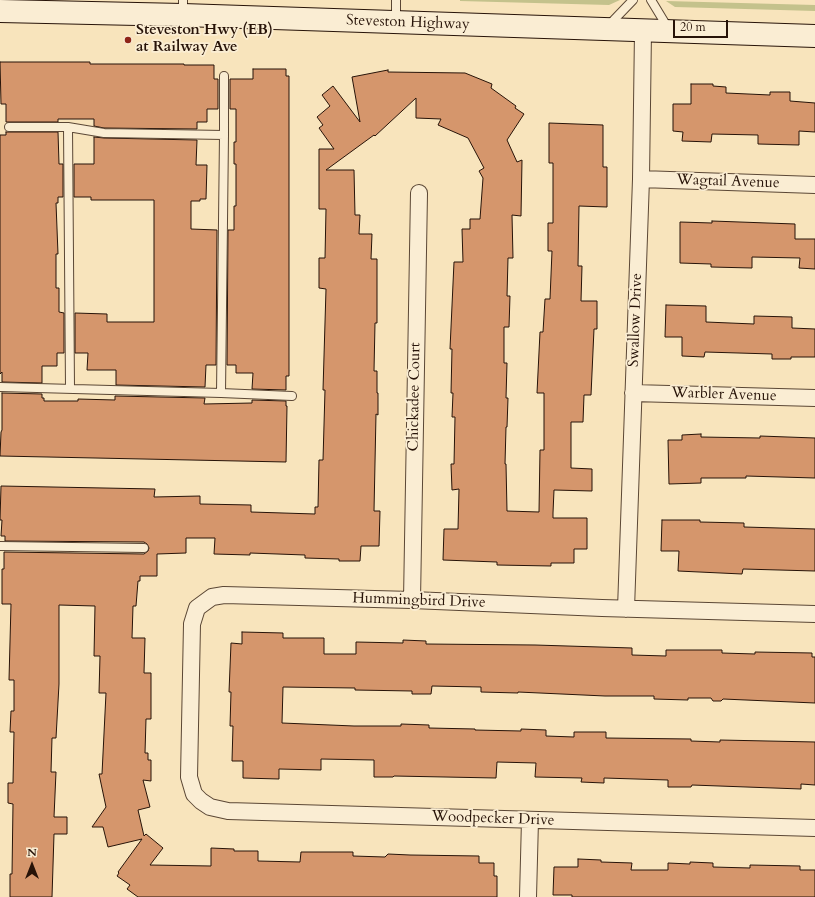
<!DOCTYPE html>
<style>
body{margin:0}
#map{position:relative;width:815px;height:897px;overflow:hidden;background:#f8e4bc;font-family:Cardo,serif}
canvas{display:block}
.north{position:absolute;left:12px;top:845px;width:40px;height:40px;-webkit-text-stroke:3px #faedd3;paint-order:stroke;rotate:0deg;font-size:11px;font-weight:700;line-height:16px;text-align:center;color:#271308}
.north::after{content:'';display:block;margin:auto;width:14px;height:18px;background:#271308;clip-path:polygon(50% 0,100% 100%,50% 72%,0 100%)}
.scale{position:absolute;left:673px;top:20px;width:55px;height:18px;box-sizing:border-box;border:2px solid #271308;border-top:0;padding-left:5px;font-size:12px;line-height:14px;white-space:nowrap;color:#271308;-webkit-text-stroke:3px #faedd3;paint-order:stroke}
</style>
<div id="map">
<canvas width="815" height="897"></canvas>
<div class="north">N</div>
<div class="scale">20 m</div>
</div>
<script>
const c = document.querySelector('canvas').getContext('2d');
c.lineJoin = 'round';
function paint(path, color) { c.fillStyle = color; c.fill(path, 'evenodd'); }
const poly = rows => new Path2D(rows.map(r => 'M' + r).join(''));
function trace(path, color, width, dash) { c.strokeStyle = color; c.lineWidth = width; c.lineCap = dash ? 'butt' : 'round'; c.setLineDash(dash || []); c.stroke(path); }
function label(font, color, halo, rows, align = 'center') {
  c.font = font + ' Cardo,serif'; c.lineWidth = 3.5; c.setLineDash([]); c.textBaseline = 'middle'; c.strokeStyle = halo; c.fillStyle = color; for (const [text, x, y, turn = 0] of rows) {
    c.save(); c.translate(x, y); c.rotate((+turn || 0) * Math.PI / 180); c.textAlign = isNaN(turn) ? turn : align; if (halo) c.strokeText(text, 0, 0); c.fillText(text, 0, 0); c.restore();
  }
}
const green = poly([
 [460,0,620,0,609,5,460,1],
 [666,1,815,5,815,11,675,7]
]);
const building = poly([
 [0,62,90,62,90,64,184,64,184,65,214,65,214,79,218,79,218,109,207,109,207,122,197,122,197,129,104,128,94,126,94,119,58,119,58,122,6,122,6,104,1,104,0,62],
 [253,69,286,69,286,76,289,76,289,376,286,376,286,390,252,389,253,373,236,373,236,365,227,365,228,230,234,230,234,206,236,206,236,164,234,164,234,142,236,142,236,109,230,109,230,79,253,79,253,69],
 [388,70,388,72,465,73,492,84,491,88,516,106,515,108,524,114,507,140,517,162,522,160,521,216,512,215,513,258,508,258,507,296,510,296,509,327,504,327,504,363,507,363,506,398,508,398,507,427,506,427,505,464,506,464,507,511,539,512,540,450,544,450,544,393,537,393,540,332,543,332,545,299,550,299,552,251,548,251,548,223,553,223,553,163,549,163,549,123,603,125,603,167,607,167,607,207,579,206,578,266,582,266,581,301,597,301,597,329,594,329,591,395,584,395,583,422,571,422,571,468,592,469,592,491,554,490,553,513,553,518,587,518,587,549,574,549,574,563,551,563,551,566,497,565,497,562,443,560,444,529,458,529,459,489,452,490,451,464,454,464,455,417,452,417,453,393,451,393,452,349,450,349,454,262,463,262,462,229,470,229,470,219,480,219,483,178,479,171,484,168,468,138,438,125,441,119,416,118,416,98,375,136,374,135,326,170,354,170,355,215,360,215,359,234,372,234,371,259,377,259,377,323,375,323,374,371,377,371,377,393,378,393,378,415,376,414,374,511,380,511,379,546,361,546,360,561,339,561,339,559,305,558,305,555,250,553,250,555,214,554,215,538,186,538,186,553,157,554,157,576,140,576,140,581,138,581,136,606,133,606,132,638,145,638,144,673,151,673,151,719,146,719,145,753,148,753,148,760,151,760,151,781,143,780,150,807,138,810,144,836,146,834,163,848,150,865,211,866,211,848,234,849,234,851,258,851,258,861,300,862,301,852,353,852,353,856,385,857,388,854,410,855,479,856,479,863,494,863,494,876,497,876,497,897,138,897,127,889,130,885,117,876,119,873,118,872,142,839,108,847,103,827,92,827,106,807,99,774,102,774,106,693,99,693,100,656,94,656,95,606,59,605,59,684,56,738,52,738,51,772,56,772,54,817,67,817,67,834,54,834,52,897,10,897,10,874,12,874,13,804,8,803,8,783,13,783,14,732,10,732,11,711,14,711,14,680,9,680,11,604,2,604,2,569,4,569,4,552,144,554,148,551,149,548,147,544,144,542,5,541,5,536,1,536,2,520,0,520,1,486,155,489,154,497,200,496,200,504,251,505,251,512,315,514,315,507,318,507,319,460,323,460,325,390,323,390,326,289,319,288,319,258,325,258,326,209,319,209,319,149,334,149,319,128,323,125,317,117,330,106,322,95,333,86,360,122,352,77,388,70],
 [691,84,713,84,713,86,726,87,726,93,770,95,770,92,790,92,790,101,815,103,815,132,799,131,799,145,758,144,758,135,712,134,711,142,682,141,683,132,673,131,673,104,691,104,691,84],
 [6,132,58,132,59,164,63,164,63,197,58,197,58,203,56,203,58,254,56,254,56,288,59,288,59,312,64,313,64,353,57,353,57,366,42,366,42,383,2,382,2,372,0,374,0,135,6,135,6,132],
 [94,137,104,138,197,140,196,165,207,165,206,199,200,199,200,201,191,201,191,229,217,230,216,365,206,365,205,387,116,385,116,370,87,370,88,353,75,353,75,313,107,314,107,322,154,322,154,200,91,200,91,197,74,197,74,164,94,164,94,137],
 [712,221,795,224,795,239,815,239,815,269,799,268,800,258,752,257,752,268,711,267,711,264,680,263,680,222,712,223,712,221],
 [666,305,706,306,706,322,754,324,754,316,792,317,792,328,815,329,815,357,791,357,791,359,772,359,772,354,705,352,704,357,682,356,682,337,665,337,666,305],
 [2,393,42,394,42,398,44,398,44,401,78,401,78,399,115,400,115,396,205,398,204,404,252,403,252,400,286,401,286,406,287,406,286,462,0,456,1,432,2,430,2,393],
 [701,434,701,437,760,438,760,436,815,438,815,478,746,476,746,478,701,478,701,483,669,484,668,440,682,440,682,435,701,434],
 [662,520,700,520,700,522,744,523,744,527,815,529,815,571,743,569,742,574,678,571,679,551,661,551,662,520],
 [242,632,283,633,283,638,324,638,324,654,356,654,356,642,403,643,403,640,426,641,426,644,535,645,632,648,632,655,666,656,666,650,722,650,722,653,755,654,755,652,812,653,812,657,815,657,815,703,723,699,721,701,713,701,711,698,688,698,688,700,654,699,654,696,605,696,518,692,518,693,481,692,481,687,432,686,431,694,412,694,412,691,355,690,355,688,283,687,282,723,354,726,401,726,401,724,429,725,429,728,475,729,475,730,521,731,521,729,546,730,546,736,574,737,574,732,606,732,606,738,691,739,691,741,720,742,720,740,815,742,815,785,801,784,801,789,692,785,691,787,668,787,668,780,604,778,604,783,581,782,582,778,535,777,536,763,497,762,496,778,394,776,393,777,374,777,374,760,321,759,321,770,279,769,279,779,243,778,243,761,232,761,233,726,230,726,231,692,229,692,231,643,242,644,242,632],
 [578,859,601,860,601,862,632,863,631,870,668,870,668,863,690,864,690,862,713,863,713,867,750,868,750,865,800,866,800,870,815,870,815,897,572,897,572,895,553,895,554,867,578,867,578,859]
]);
const lane = poly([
 [651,0,668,28],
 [183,14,183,0],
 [396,22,396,0],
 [609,25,633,0],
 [9,127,68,127,104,133,224,135],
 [68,127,70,388],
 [0,387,221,393,292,396],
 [221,393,224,135,224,76],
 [0,546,144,548]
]);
const street = poly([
 [641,179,815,185],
 [633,393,815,398],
 [412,600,419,193],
 [626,609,641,179,643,31],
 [815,614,602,608,412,600,224,595,212,597,197,608,192,624,189,777,194,794,201,801,210,807,228,811,815,828],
 [528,897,530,820]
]);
const secondary = poly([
 [0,11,183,15,815,36]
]);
const markers = [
 [128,40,4,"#8f2418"]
];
const streetNames = [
 ["Steveston Highway",408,23,2],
 ["Wagtail Avenue",728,182,2],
 ["Swallow Drive",636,320,-88],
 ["Warbler Avenue",724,395,2],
 ["Chickadee Court",415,397,-89],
 ["Hummingbird Drive",419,601,2],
 ["Woodpecker Drive",493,819,2]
];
const poiNames = [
 ["Steveston Hwy (EB)",136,31],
 ["at Railway Ave",136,48]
];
paint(green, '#c4c28c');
paint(building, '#d5966c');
trace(building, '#271308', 1);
trace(lane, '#5b4735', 10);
trace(street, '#5b4735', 18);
trace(secondary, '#271308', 24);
trace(lane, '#faedd3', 8);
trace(street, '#faedd3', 16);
trace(secondary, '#faedd3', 22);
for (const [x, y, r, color] of markers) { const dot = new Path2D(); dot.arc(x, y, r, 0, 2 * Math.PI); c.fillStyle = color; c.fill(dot); trace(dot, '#faedd3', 1.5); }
label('15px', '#271308', '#faedd3', streetNames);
label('bold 15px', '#271308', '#faedd3', poiNames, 'left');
</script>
